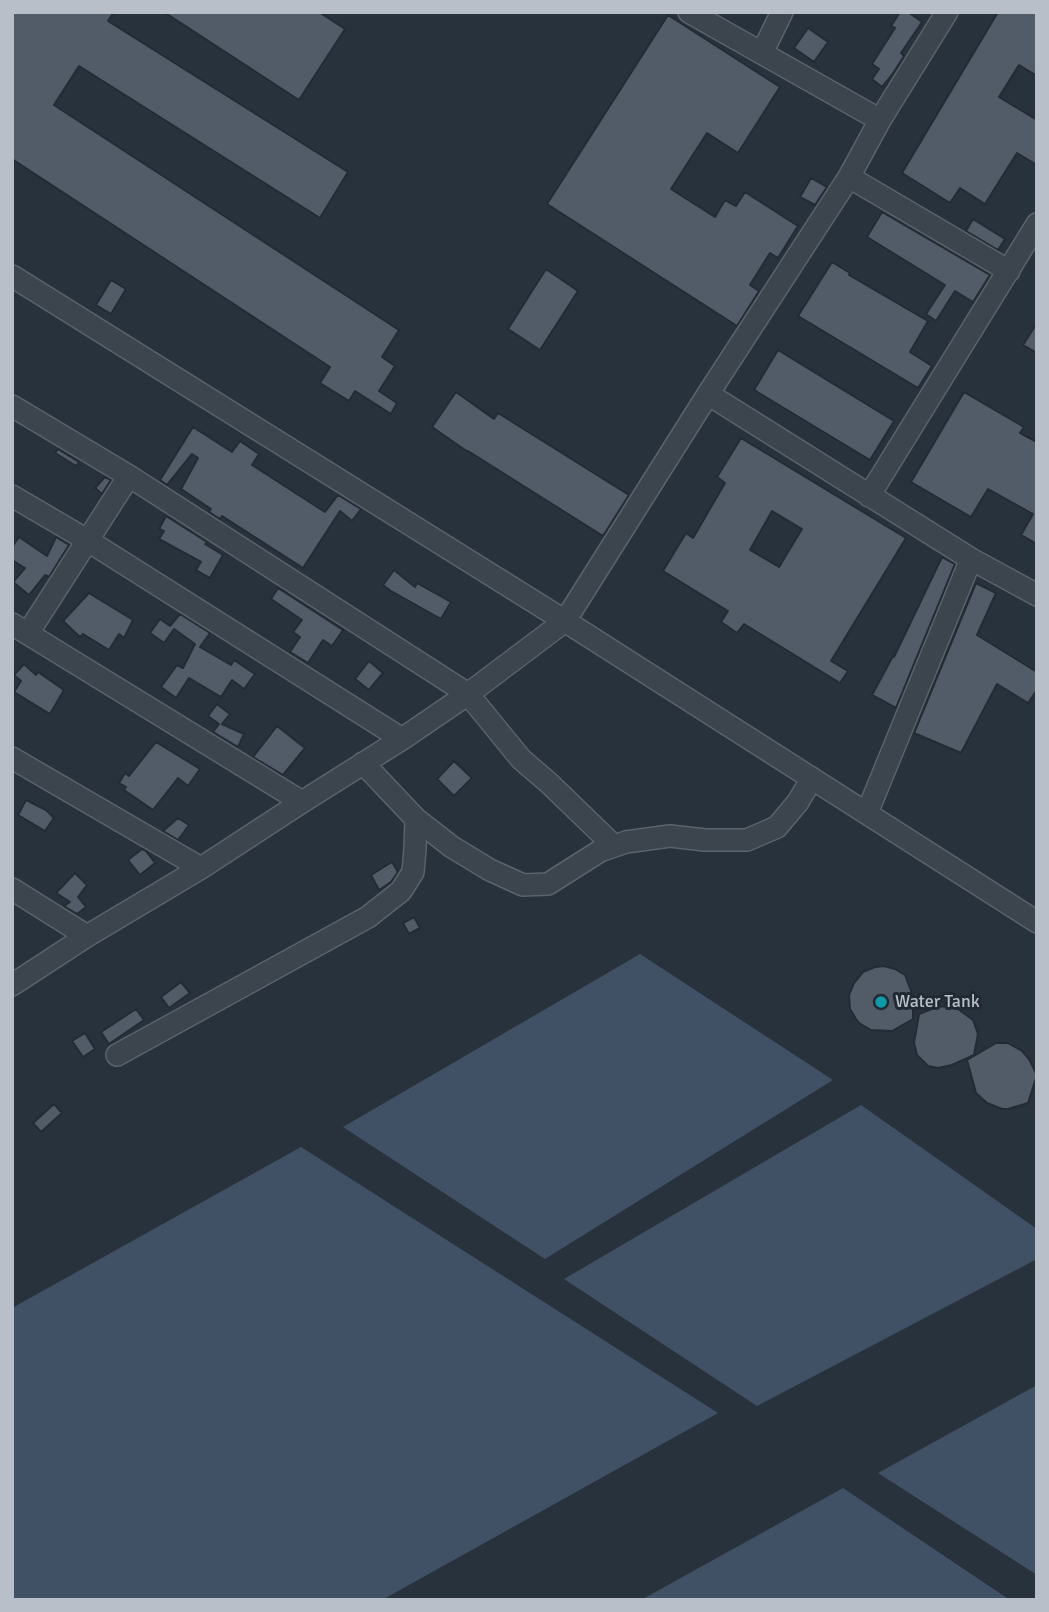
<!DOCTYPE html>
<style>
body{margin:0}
#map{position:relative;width:1049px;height:1612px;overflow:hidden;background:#28323d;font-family:Signika,sans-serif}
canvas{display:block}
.frame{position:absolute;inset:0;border:14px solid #b8bfc8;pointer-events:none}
</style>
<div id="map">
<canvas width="1049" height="1612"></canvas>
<div class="frame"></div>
</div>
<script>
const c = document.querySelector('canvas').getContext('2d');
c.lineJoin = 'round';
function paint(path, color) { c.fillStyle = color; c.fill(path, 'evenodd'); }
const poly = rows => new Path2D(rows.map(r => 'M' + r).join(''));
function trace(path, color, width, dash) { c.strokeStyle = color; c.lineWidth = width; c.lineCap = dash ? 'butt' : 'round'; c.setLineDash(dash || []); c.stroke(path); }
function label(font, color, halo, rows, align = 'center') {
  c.font = font + ' Signika,sans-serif'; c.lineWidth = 6; c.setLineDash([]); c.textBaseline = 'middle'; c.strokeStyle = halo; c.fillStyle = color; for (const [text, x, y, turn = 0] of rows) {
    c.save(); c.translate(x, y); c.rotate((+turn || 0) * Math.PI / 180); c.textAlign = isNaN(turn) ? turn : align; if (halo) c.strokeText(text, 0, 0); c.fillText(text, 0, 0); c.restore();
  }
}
const water = poly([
 [640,954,833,1080,545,1259,343,1127],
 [861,1105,1037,1229,1037,1259,757,1406,564,1279],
 [301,1147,718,1413,382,1600,12,1600,12,1308],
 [1037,1385,1037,1575,878,1473],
 [843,1488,1010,1600,641,1600]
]);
const building = poly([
 [12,12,114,12,108,21,348,172,320,218,79,66,54,105,399,330,382,357,395,366,379,391,397,403,391,414,355,391,349,401,320,383,330,367,12,159,12,12],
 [164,12,319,12,345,29,299,100,164,12],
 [900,12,908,12,922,22,901,53,904,56,892,75,882,87,872,79,879,69,872,64,895,28,891,26,900,12],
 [998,12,1037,12,1037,76,1019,65,999,97,1037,120,1037,165,1017,153,985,204,960,188,950,203,902,173,998,12],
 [668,15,780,87,738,153,707,133,671,189,715,217,725,200,736,206,745,192,798,226,778,258,770,253,750,285,759,291,737,326,547,204,668,15],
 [808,28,828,42,814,62,794,48,808,28],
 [811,178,827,187,815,205,800,197,811,178],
 [882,212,990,275,973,302,955,291,936,321,926,314,945,285,867,237,882,212],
 [973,219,1005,239,998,250,966,231,973,219],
 [832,262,850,273,849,275,928,321,910,352,932,366,918,388,798,316,832,262],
 [546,269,578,291,540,350,508,329,546,269],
 [111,280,126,289,111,314,96,305,111,280],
 [1037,323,1037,353,1023,345,1037,323],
 [778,350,894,421,870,460,754,390,778,350],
 [456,392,494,419,498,413,629,495,603,536,468,451,468,452,432,427,456,392],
 [964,392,1024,427,1020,433,1037,442,1037,544,1021,535,1033,514,988,489,971,517,911,482,964,392],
 [193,427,232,452,240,441,259,454,252,465,325,512,338,495,361,509,352,521,340,511,303,568,222,516,220,519,209,512,211,509,181,489,198,458,192,454,167,485,160,480,193,427],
 [741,438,906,538,831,661,848,671,840,683,744,624,737,633,721,622,728,611,663,571,686,533,693,538,725,483,717,477,741,438],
 [772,511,802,529,779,567,750,550,772,511],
 [58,449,79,462,76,466,55,453,58,449],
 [105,477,111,480,102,494,95,488,105,477],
 [166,516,207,542,205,544,223,555,210,578,196,570,201,562,159,539,164,531,159,529,166,516],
 [19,537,47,556,56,537,69,545,49,577,45,575,29,595,13,582,25,568,12,560,12,547,19,537],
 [942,557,955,564,896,708,872,695,893,656,894,657,942,557],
 [394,570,415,587,417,583,451,602,441,619,391,591,383,585,394,570],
 [976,583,996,593,977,635,1037,672,1037,690,1028,703,997,684,961,753,914,733,976,583],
 [278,588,343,630,332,646,323,640,308,663,290,652,300,637,293,632,302,620,271,599,278,588],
 [89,593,133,620,124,638,119,634,109,650,83,634,80,637,63,621,89,593],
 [180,614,210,633,200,647,231,665,234,660,255,674,244,689,232,680,221,697,189,678,176,698,161,687,177,665,183,668,195,644,174,629,164,643,150,633,160,619,170,626,180,614],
 [369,661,383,673,369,690,355,679,369,661],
 [24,664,36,675,38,672,64,690,50,714,14,692,21,681,14,675,24,664],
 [217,704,230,714,222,724,244,734,238,747,213,732,219,724,208,716,217,704],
 [277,726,305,748,283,775,253,757,277,726],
 [156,742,200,769,188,786,178,778,153,810,124,790,126,787,119,783,125,773,129,776,156,742],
 [454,761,472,778,454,796,437,779,454,761],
 [26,800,46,810,54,818,45,831,18,815,26,800],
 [178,818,189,825,178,840,163,831,178,818],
 [142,849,146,851,155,863,140,875,128,860,142,849],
 [392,862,398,872,391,882,379,890,371,875,392,862],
 [75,873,87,885,78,897,86,907,77,914,64,906,70,902,56,893,75,873],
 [414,917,420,928,409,934,403,923,414,917],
 [884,966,895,969,905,975,913,996,913,1019,892,1031,871,1030,859,1023,856,1019,850,1009,849,995,854,983,863,972,875,967,884,966],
 [181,982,190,993,169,1008,161,997,181,982],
 [949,1006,958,1009,973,1020,978,1034,974,1055,952,1065,938,1068,928,1066,917,1055,914,1043,919,1014,937,1007,949,1006],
 [136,1009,144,1020,109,1044,101,1032,136,1009],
 [85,1033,95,1049,83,1057,72,1041,85,1033],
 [996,1043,1008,1043,1022,1051,1029,1059,1037,1075,1028,1103,1008,1109,1002,1109,987,1103,976,1093,967,1060,996,1043],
 [54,1104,62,1113,41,1132,33,1123,54,1104]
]);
const minor = poly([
 [689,12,880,120],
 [762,53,782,12],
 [849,177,1009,271],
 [12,276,565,621,1037,922],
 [708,394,971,559,1037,595],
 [12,406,129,476,468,694,521,759,550,784,614,846],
 [12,496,87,540,402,739],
 [869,496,1037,224],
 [12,624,302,802],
 [28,633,129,476],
 [12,758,201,868],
 [363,763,416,819,452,847,490,870,523,885,548,884,600,851,626,842,670,836,705,840,747,840,777,827,798,802,812,778],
 [867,813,971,559],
 [12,889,87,936],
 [12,985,87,936,201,868,302,802,402,739,468,694,565,621,708,394,849,177,880,120,947,12],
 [117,1055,368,917,401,891,413,872,415,849,416,819]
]);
const markers = [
 [881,1002,7,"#0f9aa8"]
];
const poiNames = [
 ["Water Tank",895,1002]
];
paint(water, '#405065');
paint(building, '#525b68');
trace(building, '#232b35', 2);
trace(minor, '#5a626b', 24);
trace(minor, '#3c444e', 21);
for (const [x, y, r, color] of markers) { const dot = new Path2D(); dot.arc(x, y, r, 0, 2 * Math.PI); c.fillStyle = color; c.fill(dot); trace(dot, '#212933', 2.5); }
label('18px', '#b8bfc8', '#212933', poiNames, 'left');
</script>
